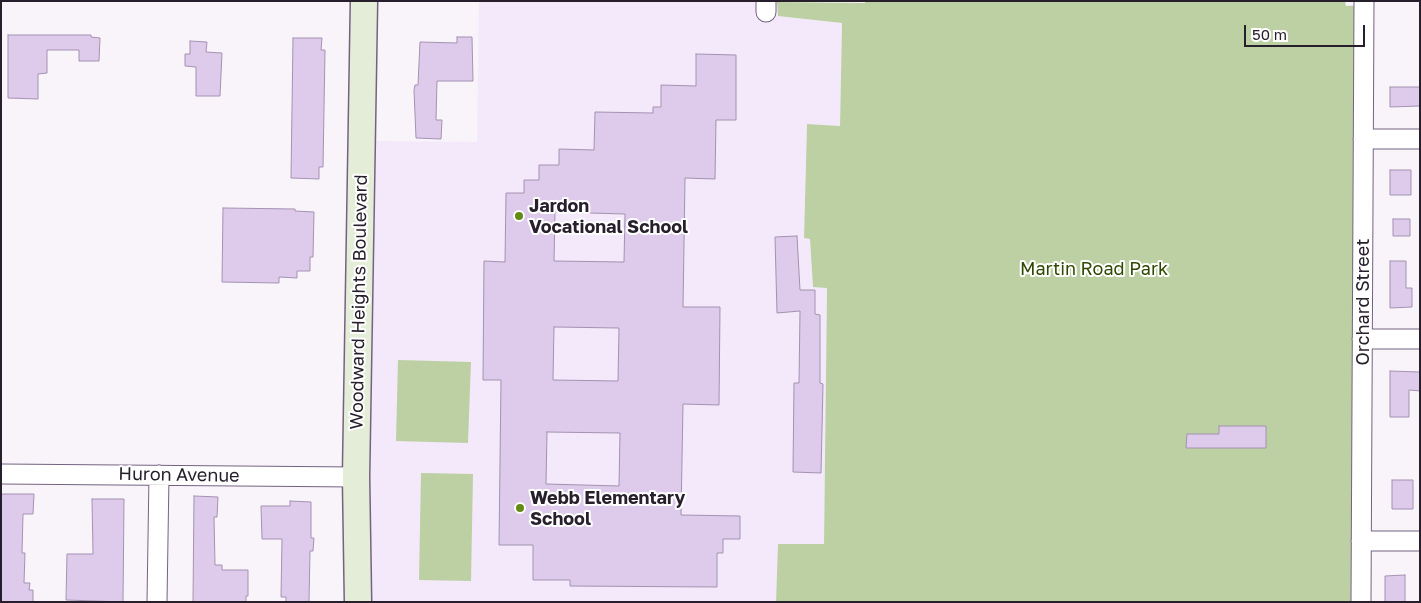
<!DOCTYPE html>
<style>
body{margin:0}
#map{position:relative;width:1421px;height:603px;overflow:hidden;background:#f8f4fa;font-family:"Golos Text",sans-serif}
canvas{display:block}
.frame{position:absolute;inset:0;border:2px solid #27202c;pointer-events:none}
.scale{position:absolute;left:1244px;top:25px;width:121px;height:22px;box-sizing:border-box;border:2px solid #27202c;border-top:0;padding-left:6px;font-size:15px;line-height:18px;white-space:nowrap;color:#27202c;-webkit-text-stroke:4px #fff;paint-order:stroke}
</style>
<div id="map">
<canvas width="1421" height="603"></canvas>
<div class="frame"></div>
<div class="scale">50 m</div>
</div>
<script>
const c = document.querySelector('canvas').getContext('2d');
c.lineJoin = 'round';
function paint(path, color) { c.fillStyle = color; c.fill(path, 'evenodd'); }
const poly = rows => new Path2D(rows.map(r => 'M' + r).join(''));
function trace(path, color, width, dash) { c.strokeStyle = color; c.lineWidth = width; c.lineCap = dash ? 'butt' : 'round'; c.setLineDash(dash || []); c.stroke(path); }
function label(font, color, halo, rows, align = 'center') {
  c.font = font + ' "Golos Text",sans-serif'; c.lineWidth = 4; c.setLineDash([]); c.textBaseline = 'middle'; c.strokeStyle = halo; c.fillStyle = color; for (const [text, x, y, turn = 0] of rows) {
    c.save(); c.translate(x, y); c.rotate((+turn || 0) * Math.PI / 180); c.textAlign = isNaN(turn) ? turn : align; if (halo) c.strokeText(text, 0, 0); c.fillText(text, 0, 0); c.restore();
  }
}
const built = poly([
 [479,1,777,2,778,16,842,23,840,126,807,124,804,238,810,239,813,287,827,287,824,544,778,544,776,602,360,602,368,141,477,142]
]);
const green = poly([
 [865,1,1345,1,1346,6,1364,5,1360,602,776,602,778,544,824,544,827,288,813,287,810,239,804,238,807,124,840,126,842,23,778,16,777,2,865,3],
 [398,360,471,362,468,443,396,441],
 [421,473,473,474,471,581,419,580]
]);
const building = poly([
 [8,35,91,35,91,37,100,38,99,61,79,61,79,50,47,50,47,73,38,74,38,99,8,98,8,35],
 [457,37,472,37,473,81,437,81,436,120,442,120,441,139,416,138,414,90,415,85,418,85,420,42,457,43,457,37],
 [293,38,322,38,321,50,325,50,323,167,319,167,319,179,291,178,293,38],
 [190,41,207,42,206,52,222,53,220,96,196,96,196,67,185,66,185,54,190,54,190,41],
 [696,54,736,55,736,120,716,120,715,179,685,178,683,307,720,307,719,405,683,404,681,515,740,516,740,539,723,539,723,553,717,553,717,587,570,586,570,580,533,580,533,545,499,545,501,380,483,380,484,261,505,262,506,193,524,193,524,180,539,180,539,165,559,165,559,149,594,150,595,112,653,113,653,107,661,107,661,85,696,86,696,54],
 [555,212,625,214,624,262,554,261,555,212],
 [554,327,619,328,618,381,553,380,554,327],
 [547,432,620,433,619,486,546,484,547,432],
 [1390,87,1420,87,1420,106,1390,107,1390,87],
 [1390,170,1411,170,1411,195,1390,195,1390,170],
 [223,208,295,209,295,211,314,212,313,257,310,257,310,271,297,271,297,278,279,277,279,283,222,282,223,208],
 [1393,219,1410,219,1410,236,1393,236,1393,219],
 [797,236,800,290,815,290,815,314,820,315,820,383,823,384,821,473,793,472,794,383,799,383,800,311,777,313,775,237,797,236],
 [1390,261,1406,261,1406,288,1412,288,1412,307,1390,308,1390,261],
 [1390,371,1420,372,1420,391,1409,390,1409,417,1390,417,1390,371],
 [1219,426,1266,426,1266,448,1186,448,1187,434,1219,434,1219,426],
 [1392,480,1413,480,1413,509,1392,509,1392,480],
 [1,494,34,494,33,514,23,514,22,553,25,553,24,583,30,583,29,590,33,590,33,602,1,602,1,494],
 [194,496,218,497,217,517,214,517,215,565,222,565,222,570,248,570,248,596,246,596,246,602,193,602,194,496],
 [92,499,124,499,123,602,66,600,67,554,93,554,92,499],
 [290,501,311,502,311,538,314,538,313,551,310,551,309,602,286,602,286,597,281,597,282,539,262,539,261,506,290,506,290,501],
 [1405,575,1405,602,1385,602,1385,576,1405,575]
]);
const street = poly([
 [766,12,766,1],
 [1363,139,1420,139],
 [1362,339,1420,339],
 [1,474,356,477],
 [1361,541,1420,541],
 [157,602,159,475],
 [1361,602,1364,1]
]);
const secondary = poly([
 [358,602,356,477,364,1]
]);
const markers = [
 [519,216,5,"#638a13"],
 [520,508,5,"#638a13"]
];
const poiNames = [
 ["Jardon",529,206],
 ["Vocational School",529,227],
 ["Webb Elementary",530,498],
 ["School",530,519]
];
const parkNames = [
 ["Martin Road Park",1094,269]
];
const streetNames = [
 ["Woodward Heights Boulevard",359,302,-89],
 ["Orchard Street",1363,302,-90],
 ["Huron Avenue",179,475,1]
];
paint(built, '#f3e9fa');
paint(green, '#bcd0a3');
paint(building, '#decbec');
trace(building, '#a492b1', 1);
trace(street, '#746380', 21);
trace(secondary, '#746380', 29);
trace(street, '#fff', 19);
trace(secondary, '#e4edd7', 26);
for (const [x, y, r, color] of markers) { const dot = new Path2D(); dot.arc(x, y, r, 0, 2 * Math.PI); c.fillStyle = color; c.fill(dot); trace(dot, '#fff', 2); }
label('bold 18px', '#27202c', '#fff', poiNames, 'left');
label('18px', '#314802', '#fff', parkNames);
label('18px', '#27202c', '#fff', streetNames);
</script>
